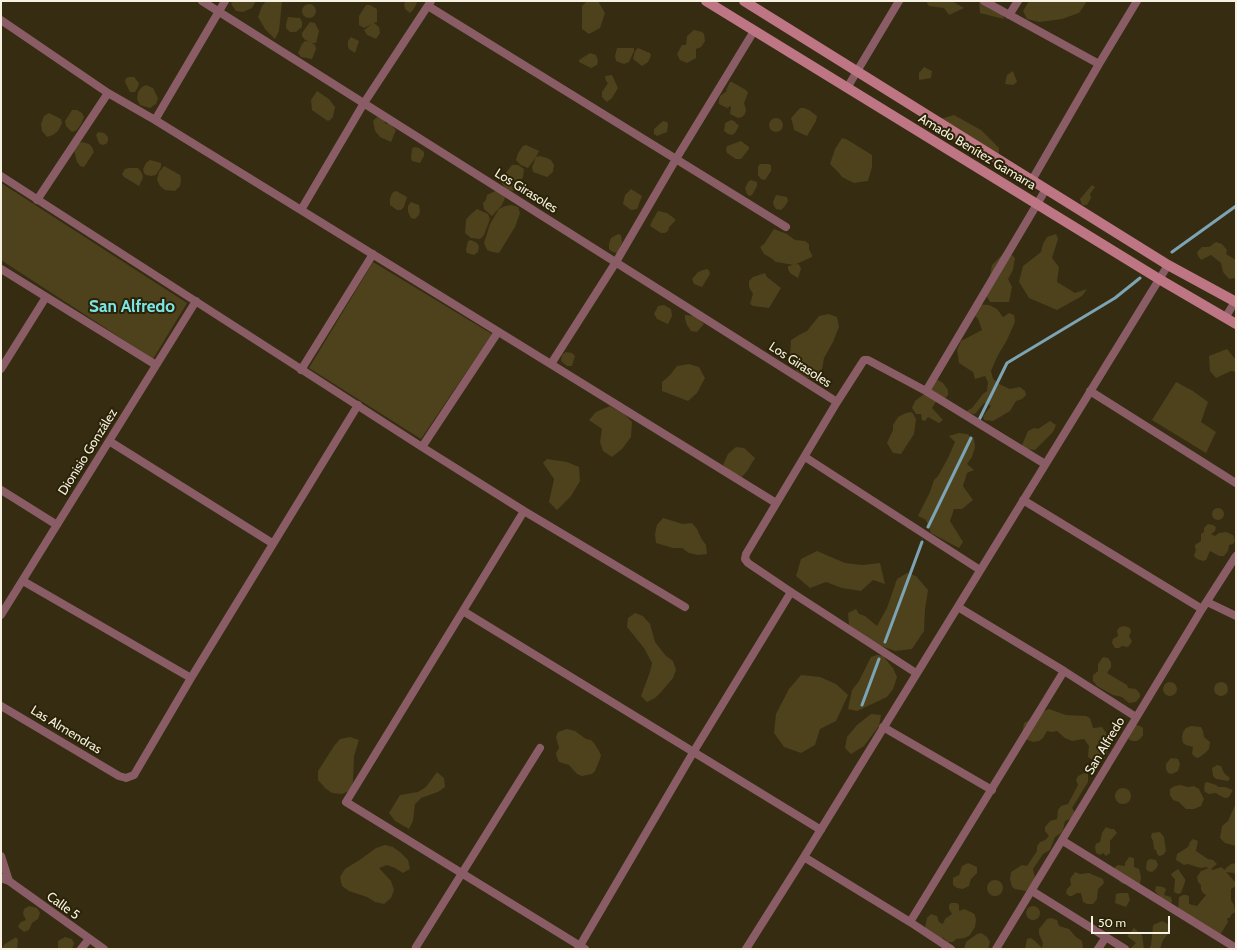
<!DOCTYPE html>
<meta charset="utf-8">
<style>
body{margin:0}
#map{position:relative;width:1237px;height:950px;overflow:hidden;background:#352c12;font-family:Cabin,sans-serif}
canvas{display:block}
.frame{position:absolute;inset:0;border:2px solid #f6f1e1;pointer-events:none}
.scale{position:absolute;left:1091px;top:916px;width:79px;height:18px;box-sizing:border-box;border:2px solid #f6f1e1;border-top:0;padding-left:5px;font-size:12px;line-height:14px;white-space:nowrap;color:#f6f1e1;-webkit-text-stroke:3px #2b2308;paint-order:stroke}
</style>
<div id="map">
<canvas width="1237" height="950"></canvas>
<div class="frame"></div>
<div class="scale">50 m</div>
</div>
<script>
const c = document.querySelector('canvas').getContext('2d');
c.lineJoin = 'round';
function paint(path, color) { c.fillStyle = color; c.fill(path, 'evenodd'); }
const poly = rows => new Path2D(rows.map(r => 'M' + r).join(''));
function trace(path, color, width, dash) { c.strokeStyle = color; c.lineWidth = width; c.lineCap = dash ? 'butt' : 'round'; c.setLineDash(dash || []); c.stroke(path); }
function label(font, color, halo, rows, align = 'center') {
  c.font = font + ' Cabin,sans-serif'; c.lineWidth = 4; c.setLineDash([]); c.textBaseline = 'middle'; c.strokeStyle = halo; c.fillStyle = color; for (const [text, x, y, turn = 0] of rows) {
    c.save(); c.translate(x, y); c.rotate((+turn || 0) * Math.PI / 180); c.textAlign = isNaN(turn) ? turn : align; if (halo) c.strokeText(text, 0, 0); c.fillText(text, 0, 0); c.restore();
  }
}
const green = poly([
 [233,1,256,1,252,8,243,12,236,11,231,4],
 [266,1,282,2,279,31,275,39,265,29,258,17,262,6],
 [406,1,416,1,417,3,413,10,410,13,405,9,404,4],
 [587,1,598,1,605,13,600,28,589,34,582,29,582,6],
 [926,1,952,1,964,8,949,15,944,8,929,6],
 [979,1,1002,6,1004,19,980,13],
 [1029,1,1087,1,1079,13,1062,19,1039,22,1027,19,1023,11],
 '302 11a7 7 0 1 1 14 0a7 7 0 1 1-14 0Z',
 [366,5,370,5,377,9,377,22,374,23,379,27,380,33,376,39,367,35,364,30,372,24,364,28,359,25,359,16],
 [288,17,300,18,302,22,302,27,296,32,290,32,286,28,286,24],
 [310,22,315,23,319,31,316,43,312,43,315,45,316,49,312,59,301,57,298,53,302,44,305,41,311,42,305,40,302,36,302,33],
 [694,30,702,32,704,34,705,41,701,47,696,49,696,58,687,63,680,60,677,54,682,45,686,45,687,36],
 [351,37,359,41,355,53,349,49,348,46,348,41],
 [617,48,634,48,634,51,629,62,624,64,616,61,615,56],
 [638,48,650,53,651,56,648,62,642,66,633,59,635,51],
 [590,53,596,55,598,61,597,65,591,68,579,62,579,60],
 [924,67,932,71,931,78,919,80,919,73],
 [1013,71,1017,82,1013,85,1005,84,1007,75],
 [612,75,618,88,612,98,607,102,602,97,602,92,608,83,606,81,605,76],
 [130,77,134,77,139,83,138,87,135,92,130,92,125,82,126,78],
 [730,82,732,82,746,90,748,93,744,103,746,110,745,114,742,117,738,118,730,114,731,106,727,108,719,104,719,100,720,96,727,91,726,90],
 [146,85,153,88,158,98,156,104,150,108,140,105,137,99,138,92,142,87],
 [317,91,329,99,335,107,333,117,330,120,328,121,322,117,312,110,311,100],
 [800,108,804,108,809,110,817,116,816,121,807,136,794,130,793,125,791,118],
 [72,110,77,110,82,113,84,117,81,124,77,130,72,132,66,126,65,121],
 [49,113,61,119,62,123,58,131,53,135,47,137,42,131,41,124,44,116],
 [954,115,981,130,999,148,999,162,958,144,940,133,940,119],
 [377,117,383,118,386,124,389,123,396,130,391,142,380,137,375,131,373,121],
 '769 125a7 7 0 1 1 14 0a7 7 0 1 1-14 0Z',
 [731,120,734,121,739,126,735,133,732,135,728,134,724,131,725,123],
 [663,121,667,122,668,124,667,132,657,136,654,134,654,129],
 [98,132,104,133,108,137,108,141,106,144,102,145,99,143,96,135],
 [842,138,846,139,872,155,872,167,868,181,854,183,842,177,839,173,830,164,835,149],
 [741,141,749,147,749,149,741,159,736,159,727,153,726,150,727,146],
 [82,142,89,144,92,147,94,152,84,167,80,166,77,162,74,150,77,144],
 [526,145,539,151,536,157,540,156,547,158,551,160,554,165,553,172,547,177,533,172,532,167,536,157,528,168,521,165,516,160,518,153,523,146],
 [414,147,419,148,424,152,424,156,420,163,412,161,411,158,412,149],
 [150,160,161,163,161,167,156,175,151,176,146,175,144,173,143,169,146,163],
 [760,164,768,164,771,165,771,171,765,180,761,179,758,175,758,167],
 [512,165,518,165,524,169,523,177,515,190,512,191,506,189,501,182,504,175],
 [164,166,180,175,181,179,180,186,175,191,165,190,160,186,157,180,159,172],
 [129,168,138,168,142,173,143,178,139,186,124,177,122,174,125,169],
 [751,180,757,182,757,186,752,195,749,196,747,194,745,188,748,182],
 [1,183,187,303,153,359,1,260],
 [1092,185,1095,187,1090,194,1091,198,1087,205,1082,205,1080,199],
 [631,189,642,196,637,209,631,210,623,204,625,195],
 [396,191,407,197,404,207,401,210,397,210,390,205,390,198,393,192],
 [495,191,504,196,505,198,502,205,492,216,484,209,483,203,486,200,487,195],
 [776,195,787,197,788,201,785,206,781,210,776,209,774,206,773,202],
 [411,202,419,205,420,211,419,215,415,219,411,218,408,212,408,206],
 [512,205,518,207,520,213,515,227,499,253,492,252,487,250,484,243,490,224,499,209,505,206],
 [477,209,488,214,490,219,484,235,480,239,471,238,465,233,466,220,469,216],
 [658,211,667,213,675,219,675,221,669,227,668,231,665,233,661,233,650,226,652,221],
 [774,229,787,234,795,240,805,241,809,244,809,249,812,255,812,257,794,265,776,262,771,258,764,254,760,247,764,244],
 [618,234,621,235,622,242,618,253,613,252,609,249,609,244,611,238],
 [1056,234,1058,239,1052,258,1059,267,1057,282,1075,293,1087,289,1082,296,1057,310,1029,298,1019,282,1023,266,1041,252,1043,244,1047,237],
 [471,240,477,243,479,246,478,252,474,255,467,253,466,250,468,241],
 [1216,242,1222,244,1227,250,1226,254,1236,260,1236,278,1229,279,1223,272,1221,263,1211,255,1201,260,1198,256,1197,252,1202,247,1209,247],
 [1003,254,1012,255,1015,258,1013,270,1008,279,1012,287,1009,302,990,302,983,290,989,281,992,265],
 [373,262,492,334,421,439,309,368],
 [798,264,800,266,801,269,798,278,790,273,788,269,788,266],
 [706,269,709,270,710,274,702,287,694,284,692,279,698,272],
 [765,273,767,277,781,288,769,308,753,306,750,304,753,294,749,287,749,281,753,277],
 [974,304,989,305,997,309,1003,317,1009,313,1014,315,1015,322,1007,340,997,357,991,371,993,379,1001,385,1010,389,1020,387,1025,391,1026,395,1022,399,1016,401,1010,411,993,421,984,420,983,416,991,406,984,403,975,414,966,413,968,410,972,408,983,394,987,391,988,382,985,376,975,379,973,372,959,363,957,350,961,341,982,330,978,319,970,310],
 [664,305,671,309,672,316,668,324,657,319,654,314,658,306],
 [829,314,837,317,839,327,833,342,824,358,821,375,813,379,805,377,797,372,792,364,790,355,791,340,799,335,807,331,819,316],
 [685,315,696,316,704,324,697,332,691,331,687,325,685,319],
 [1227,349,1236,360,1236,372,1231,371,1216,378,1210,371,1209,356],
 [566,352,572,353,575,356,572,366,567,366,561,361,562,355],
 [689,364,699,367,705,378,697,393,688,401,662,391,662,382,670,375,677,366],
 [938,380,943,383,948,390,948,395,944,400,937,400,932,408,943,420,939,423,928,417,925,421,922,420,921,414,916,414,912,408,915,401,924,394,929,384],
 [1176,382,1193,391,1208,402,1201,422,1216,432,1206,453,1152,420],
 [610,406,624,414,632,422,631,437,622,449,612,457,603,451,600,442,602,429,589,420,596,412],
 [912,412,916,419,914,434,901,454,893,453,887,443,893,430,893,425,898,417,906,413],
 [1050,421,1056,425,1053,432,1035,450,1026,449,1022,445,1028,431,1034,428,1038,429],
 [959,433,967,434,974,439,975,447,972,457,967,464,974,470,967,473,963,486,973,500,962,509,954,509,950,521,963,542,959,548,931,533,926,520,918,516,930,492,934,480,938,476,948,458,955,442,949,436],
 [736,447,744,448,755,458,747,471,742,477,730,471,723,465,728,454],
 [547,459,567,462,579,467,580,481,571,496,557,510,549,502,554,479,543,463],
 '1212 514a6 6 0 1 1 12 0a6 6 0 1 1-12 0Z',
 [663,518,683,524,692,523,697,529,701,538,706,545,707,554,698,555,689,553,682,548,673,548,656,543,655,534,657,525],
 [1208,524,1213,525,1216,527,1215,531,1211,534,1215,536,1219,533,1226,532,1233,535,1235,541,1233,544,1229,545,1228,551,1224,556,1219,556,1210,551,1206,560,1203,561,1197,559,1194,556,1196,549,1195,548,1195,545,1201,541,1201,534,1204,532,1204,528],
 [817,551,845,563,862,565,880,563,885,584,873,580,861,591,842,588,826,582,810,588,796,576,801,559],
 [907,573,916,576,928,590,925,609,924,631,912,649,895,651,873,643,849,625,848,613,856,609,859,614,865,616,877,626,887,608,897,579],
 [635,613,643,616,650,624,655,642,666,656,673,661,676,670,673,678,661,692,655,698,647,702,641,696,650,672,652,663,644,648,627,627,628,618],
 [1125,626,1130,628,1131,632,1129,636,1132,641,1131,643,1128,647,1122,646,1119,648,1115,648,1112,643,1113,639,1118,636,1117,630,1120,627],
 [877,655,883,656,893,668,897,677,893,689,887,697,857,711,848,709,852,690,859,681,871,657],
 [1103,657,1108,658,1111,662,1111,667,1107,673,1127,685,1128,688,1136,689,1140,694,1140,697,1136,702,1129,703,1122,697,1113,695,1097,686,1093,681,1093,675,1098,671,1098,664],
 [801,675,820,677,836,684,848,695,836,721,820,729,815,745,801,753,784,747,774,733,776,714,789,689],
 '1163 689a7 7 0 1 1 14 0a7 7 0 1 1-14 0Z',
 '1214 689a7 7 0 1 1 14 0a7 7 0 1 1-14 0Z',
 [1049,709,1066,715,1086,716,1090,718,1093,728,1102,727,1108,736,1109,741,1107,746,1107,754,1102,762,1094,761,1088,757,1089,746,1084,739,1072,741,1065,738,1057,731,1052,732,1047,731,1043,738,1039,741,1033,742,1025,739,1022,735,1024,723,1033,718,1041,712],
 [871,714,881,715,879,726,864,746,851,754,845,748,847,737,857,725],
 [1132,724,1140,726,1143,728,1143,735,1140,739,1137,741,1132,741,1128,739],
 [1191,726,1201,727,1203,731,1204,737,1210,742,1209,749,1204,754,1198,758,1195,757,1192,754,1193,747,1186,745,1183,743,1182,737,1183,732,1186,728],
 [567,729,575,731,586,739,591,740,594,743,599,751,601,755,600,759,595,771,592,774,582,776,577,774,569,765,559,762,557,758,556,753,559,748,556,737,558,732],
 [350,737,359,740,354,756,353,781,351,790,342,794,332,793,325,788,318,780,318,771,334,746,340,739],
 [1171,758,1178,759,1180,764,1178,771,1172,774,1168,773,1166,769,1166,764],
 [1217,765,1221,766,1224,773,1230,778,1228,781,1216,779,1213,776,1212,768],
 [437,772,444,778,445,787,438,792,421,798,415,804,413,821,409,829,395,821,389,813,400,795,418,792,426,787],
 [1084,773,1088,774,1088,782,1072,808,1074,811,1074,814,1070,819,1065,821,1063,830,1061,833,1055,837,1050,850,1043,854,1033,869,1035,878,1032,885,1026,891,1015,889,1012,887,1010,879,1011,872,1022,865,1027,866,1037,851,1037,846,1040,842,1045,840,1049,836,1045,831,1045,827,1050,821,1057,819,1058,810,1061,806,1068,804,1078,785,1076,780,1078,776],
 [1207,782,1216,785,1218,787,1225,787,1233,790,1229,797,1225,798,1219,795,1216,793,1209,794,1205,792,1204,789,1205,783],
 [1180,785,1188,787,1194,786,1199,789,1204,799,1201,806,1194,809,1186,809,1179,802,1173,800,1170,795,1170,789,1175,786],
 '1115 796a8 8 0 1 1 16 0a8 8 0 1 1-16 0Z',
 [1236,803,1236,846,1225,843,1220,838,1222,826,1228,821],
 [1106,827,1111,829,1114,829,1117,833,1110,841,1110,853,1106,856,1103,853,1100,855,1096,853,1095,846,1097,843,1100,842,1102,833],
 [1160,832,1164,837,1166,851,1163,855,1159,856,1157,854,1156,850,1154,849,1153,841,1151,837,1152,833],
 [1193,839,1198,841,1196,851,1208,859,1213,860,1217,864,1211,869,1213,870,1221,867,1225,870,1226,868,1231,864,1236,863,1236,876,1234,873,1226,872,1236,883,1236,886,1231,889,1231,900,1234,905,1235,912,1231,915,1230,918,1227,918,1228,922,1219,937,1178,911,1179,897,1183,895,1187,895,1189,897,1189,904,1197,906,1206,895,1203,893,1201,889,1201,885,1198,882,1197,877,1201,871,1209,868,1205,867,1202,868,1197,867,1188,864,1184,865,1176,860,1177,854,1188,847,1190,842],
 [385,845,393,847,401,853,408,860,410,869,403,873,395,868,387,865,379,868,391,881,394,890,391,898,384,904,375,902,367,897,349,891,342,886,340,877,345,869,361,859,376,848],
 [1129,857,1134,858,1134,867,1139,869,1141,877,1140,884,1123,884,1120,882,1114,873,1115,867,1118,865,1125,866,1125,863],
 [1150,859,1156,860,1158,865,1156,869,1152,872,1148,871,1146,869,1147,861],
 [968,863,977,867,977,873,971,879,969,886,963,889,957,888,953,885,953,878,959,875,962,866],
 [1178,869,1185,879,1185,882,1181,893,1178,894,1174,892,1175,879,1172,876,1171,874],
 [1075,872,1080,874,1089,873,1103,879,1104,883,1098,889,1097,899,1093,904,1087,904,1083,902,1081,893,1077,893,1072,896,1069,896,1066,893,1067,889,1071,885,1070,879],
 '987 888a8 8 0 1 1 16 0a8 8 0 1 1-16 0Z',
 [1156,886,1163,887,1166,889,1164,895,1171,897,1172,901,1169,907,1155,891],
 [1121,893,1128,893,1130,900,1126,907,1115,903,1116,894],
 [951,903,957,903,959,905,959,911,964,909,973,913,975,915,976,920,975,927,970,935,965,938,956,939,953,942,948,942,943,938,940,938,925,928,927,918,931,914,937,916,939,922,943,924,945,919,952,914,949,909,949,905],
 [29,906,37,908,40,913,38,919,32,923,29,930,24,932,19,928,18,926,21,922,26,920,23,914,24,909],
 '1026 913a7 7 0 1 1 14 0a7 7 0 1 1-14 0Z',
 [1051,918,1057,920,1059,926,1069,929,1076,937,1082,941,1083,949,1025,949,1027,939,1031,938,1035,941,1042,948,1043,943,1039,934,1039,929,1047,919],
 [1162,921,1168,924,1168,934,1163,940,1160,949,1148,949,1151,946,1153,925],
 [1134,928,1142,935,1144,949,1130,949,1136,943,1127,936],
 [981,933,987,937,990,942,988,949,964,949,966,942,977,934],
 [16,937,18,940,17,949,1,949,5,944],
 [65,937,72,939,74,943,72,949,59,949,58,948,58,941]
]);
const stream = poly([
 [1172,252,1236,206],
 [978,422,1007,363,1115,298,1140,278],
 [928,527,971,438],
 [885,642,922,542],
 [862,705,879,659]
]);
const street = poly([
 [202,1,837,402],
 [984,1,1099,64],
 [428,6,786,227],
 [1009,15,1018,1],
 [1,20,108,93,155,120,776,503],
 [847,88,899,1],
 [155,120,225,1],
 [1,176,422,447,524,511,685,607],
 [1032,180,1099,64,1137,1],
 [37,200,108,93],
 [301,210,364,103,431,1],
 [1,269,156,365],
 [1225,318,1236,300],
 [551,364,616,262,676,159,754,31],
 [1,369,46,297],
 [301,370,373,254],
 [926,391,1046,189],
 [1090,391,1236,483],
 [109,441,272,543],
 [422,447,498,332],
 [805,457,980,570],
 [1,490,57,525],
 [1023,500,1202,609],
 [524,511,346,802,585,949],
 [23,581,191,678],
 [1207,602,1236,616],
 [958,607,1064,671,1136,717],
 [463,611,821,830],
 [1,615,196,301],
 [916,673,791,592,748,563,745,559,746,554,837,402,862,363,864,360,868,360,926,391,1045,464],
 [1,706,119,776,126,778,134,775,191,678,358,405],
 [883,727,992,790],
 [1063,841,1236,948],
 [1,856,9,881],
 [804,857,910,922,951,949],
 [1,878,9,881,104,949],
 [1032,891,1125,949],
 [910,922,1064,671],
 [416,947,540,748],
 [81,949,89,939],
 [578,949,694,751,791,592],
 [746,949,804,857,1168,265],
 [996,949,1202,609,1236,556],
 [1098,949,1106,937]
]);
const secondary = poly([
 [706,1,1159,279,1236,324],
 [744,1,1168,265,1236,302]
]);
const streetNames = [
 ["Amado Benítez Gamarra",977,152,31],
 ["Los Girasoles",526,191,32],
 ["Los Girasoles",800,365,33],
 ["Dionisio González",88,452,-58],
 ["Las Almendras",66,730,31],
 ["San Alfredo",1105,746,-59],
 ["Calle 5",63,906,36]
];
const districtNames = [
 ["San Alfredo",132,307]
];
paint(green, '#4e421d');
trace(stream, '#7da4b4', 3);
trace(street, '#8a5d66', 8);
trace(secondary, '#be7685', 10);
label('13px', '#f6f1e1', '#2b2308', streetNames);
label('bold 17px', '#79e5e6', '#2b2308', districtNames);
</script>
